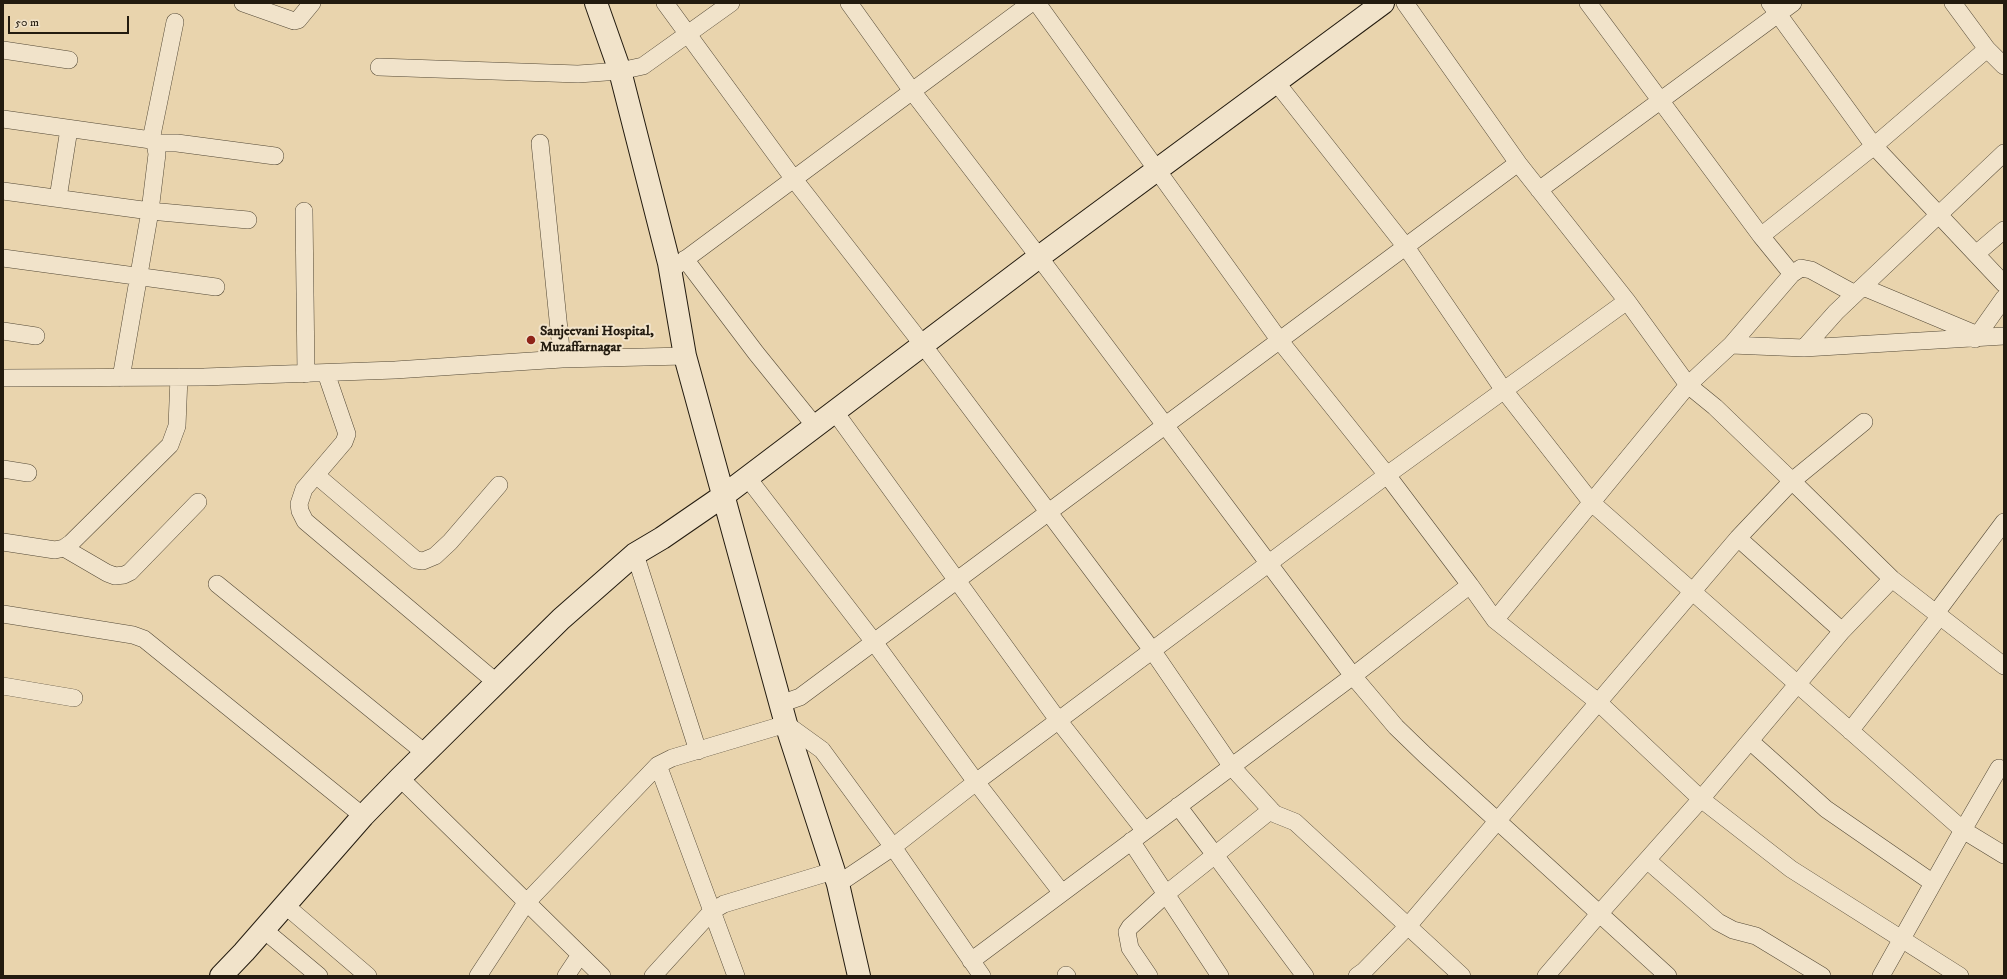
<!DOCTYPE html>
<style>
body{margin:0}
#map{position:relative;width:2007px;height:979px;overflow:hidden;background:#e9d4ad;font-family:"IM FELL DW Pica",serif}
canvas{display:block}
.frame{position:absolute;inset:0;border:4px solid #231b0f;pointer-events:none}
.scale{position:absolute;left:8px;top:16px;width:121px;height:18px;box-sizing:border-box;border:2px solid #231b0f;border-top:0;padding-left:5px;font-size:12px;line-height:14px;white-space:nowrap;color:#231b0f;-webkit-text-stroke:3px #f1e3ca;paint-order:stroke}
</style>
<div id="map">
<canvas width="2007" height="979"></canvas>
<div class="frame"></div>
<div class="scale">50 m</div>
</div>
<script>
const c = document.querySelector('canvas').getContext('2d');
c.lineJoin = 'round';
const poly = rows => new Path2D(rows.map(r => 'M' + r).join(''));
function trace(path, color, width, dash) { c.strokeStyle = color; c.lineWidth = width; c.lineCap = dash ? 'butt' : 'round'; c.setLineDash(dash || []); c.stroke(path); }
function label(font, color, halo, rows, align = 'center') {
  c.font = font + ' "IM FELL DW Pica",serif'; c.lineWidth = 4; c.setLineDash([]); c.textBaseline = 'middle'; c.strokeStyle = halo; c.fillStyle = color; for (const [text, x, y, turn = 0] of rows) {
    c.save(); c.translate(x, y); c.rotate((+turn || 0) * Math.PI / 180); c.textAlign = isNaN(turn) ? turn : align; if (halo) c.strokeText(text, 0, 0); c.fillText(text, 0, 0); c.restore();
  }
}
const street = poly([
 [243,3,294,21,298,20,312,3],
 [665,3,793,178,923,345,1152,650,1232,767,1271,810,1275,814,1295,822,1462,976],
 [849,3,912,91,1039,257,1353,676,1396,727,1425,755,1668,976],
 [1405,3,1518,163],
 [1588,3,1761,236,1792,274,1731,345,1804,348,2004,336],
 [1770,3,1874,146,2004,284],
 [1953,3,1987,49,2004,66],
 [3,50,69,60],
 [379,67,578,74,620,71,643,66,731,3],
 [1276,82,1406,247,1503,389,1592,503,1963,830,1881,976],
 [3,119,151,140,155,143,157,154,150,211,121,378],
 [151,140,175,22],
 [155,143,177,143,275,156],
 [540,143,562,359],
 [1539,190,1793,3],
 [3,191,150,211,248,220],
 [58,198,69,129],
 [304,211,306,374],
 [1761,236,1874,146,1987,49],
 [1976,254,2004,230],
 [3,258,216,287],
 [685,259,756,353,815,426],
 [671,270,1031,3],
 [1792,274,1801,268,1811,270,1855,294],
 [1863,287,1978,335],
 [1627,301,1688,385,1715,407,1792,481,1738,538],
 [3,331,36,336],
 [1975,339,2004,298],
 [1804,348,1836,312,2004,153],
 [326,373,347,434,344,442,304,489,299,504,300,511,305,521,497,683],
 [3,378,204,377,395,370,562,359,685,356],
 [835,412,1058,720,1145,831],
 [1864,422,1792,481,1892,579,2004,666],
 [3,469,28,473],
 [316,475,416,560,423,561,435,556,450,542,499,485],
 [747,477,874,642,976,782,1062,893],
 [3,542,55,550,64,548,71,543,170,445,177,426,179,377],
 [64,548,107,573,115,576,124,575,130,572,198,502],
 [635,554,698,751],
 [217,584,425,753],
 [1470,585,1495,620,1598,702,1701,799,1791,869,1960,976],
 [1936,613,2004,522],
 [3,614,133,635,144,639,363,816],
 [1495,620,1688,385,1731,345],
 [1842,631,1892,579],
 [3,686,74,698],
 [780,704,800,697,1518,163,1627,301,1387,475,976,782,893,847,838,884],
 [1850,731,1940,616],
 [1750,741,1826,809,1933,883],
 [658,765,736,976],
 [1999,768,1963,830,2004,855],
 [400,778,602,976],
 [1271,810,1215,855,1305,976],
 [1131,841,1220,976],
 [1647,860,1718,922,1733,930,1756,936,1822,976],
 [286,906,368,976],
 [264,930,319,976],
 [971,961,1353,676,1470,585,1387,475,1280,341,1037,3],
 [1066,975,1067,976],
 [478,976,526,903,658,765,672,758,786,724,822,750,893,847,982,976],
 [566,976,580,955],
 [653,976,712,911,724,904,833,871],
 [1149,976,1130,948,1127,932,1130,927,1166,894,1215,855,1178,806],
 [1357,976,1364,971,1408,926,1738,538,1842,631,1701,799,1599,914,1546,976]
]);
const secondary = poly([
 [596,3,620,71,669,263,685,356,786,724,838,884,859,976],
 [221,976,244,952,363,816,400,778,561,619,635,554,662,538,723,496,1039,257,1383,3]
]);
const markers = [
 [531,340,5,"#8f2418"]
];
const poiNames = [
 ["Sanjeevani Hospital,",540,332],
 ["Muzaffarnagar",540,348]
];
trace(street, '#544936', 18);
trace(secondary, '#231b0f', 24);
trace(street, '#f1e3ca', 17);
trace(secondary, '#f1e3ca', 22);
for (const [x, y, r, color] of markers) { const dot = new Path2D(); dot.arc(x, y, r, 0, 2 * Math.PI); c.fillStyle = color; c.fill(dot); trace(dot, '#f1e3ca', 1.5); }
label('bold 14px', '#231b0f', '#f1e3ca', poiNames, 'left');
</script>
